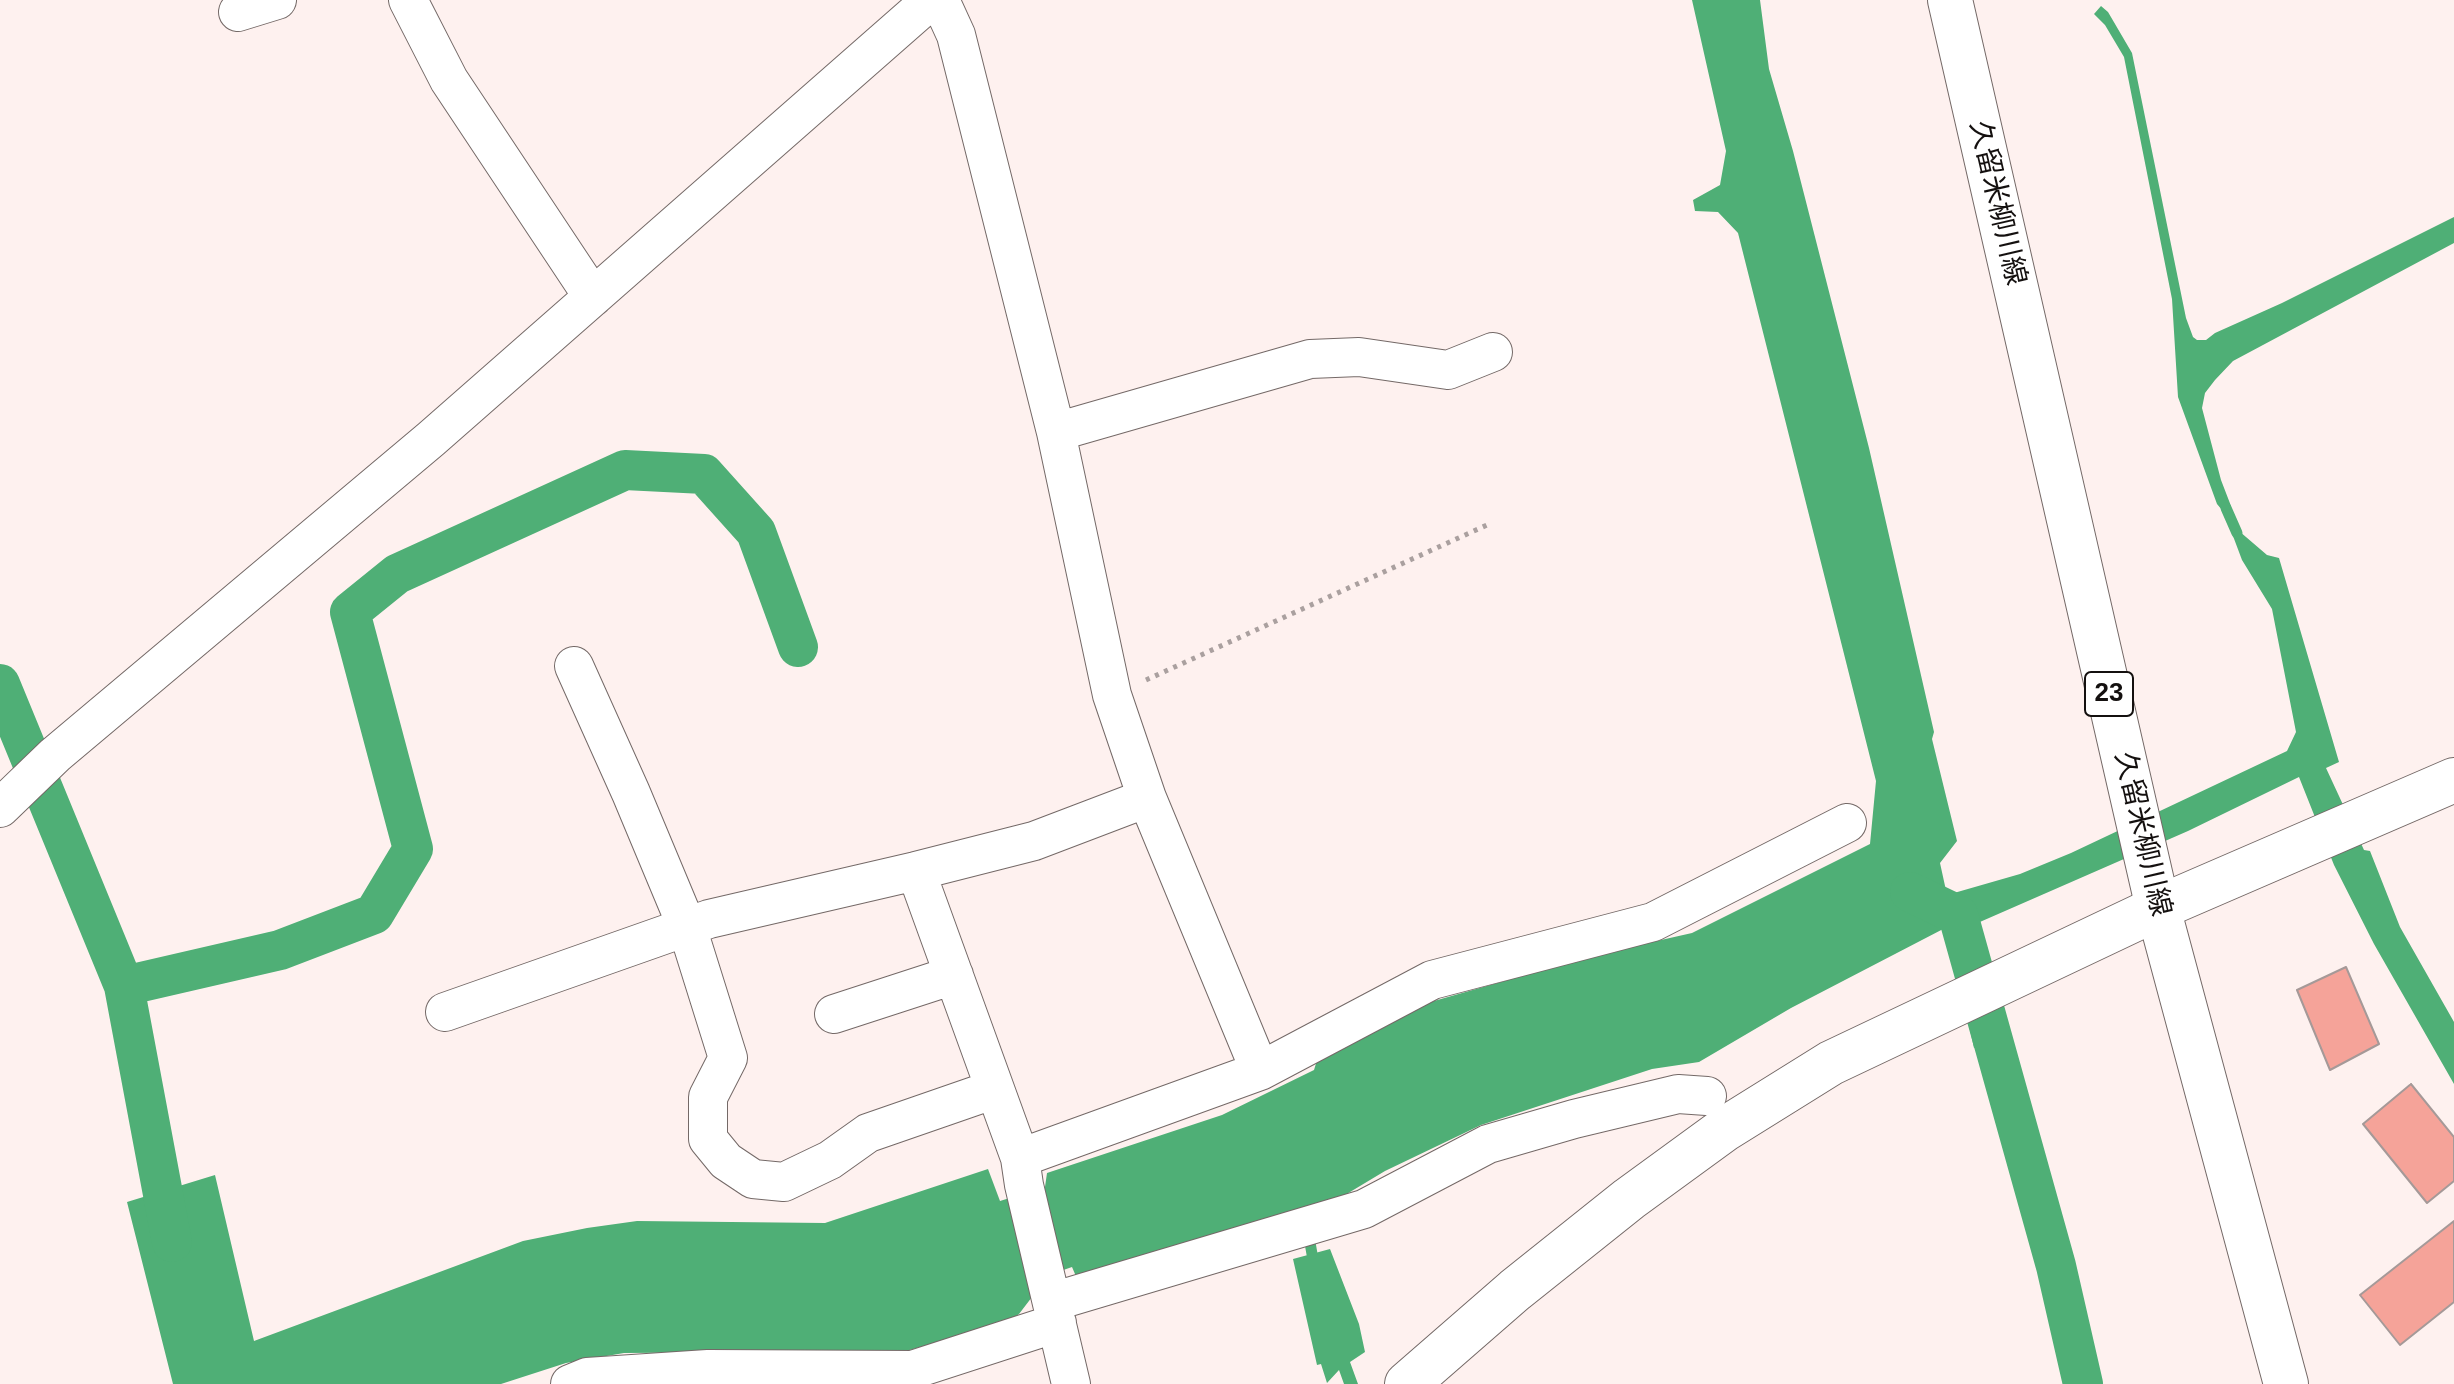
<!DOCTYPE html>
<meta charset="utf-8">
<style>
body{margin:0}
canvas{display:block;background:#fef1ef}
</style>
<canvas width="2454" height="1384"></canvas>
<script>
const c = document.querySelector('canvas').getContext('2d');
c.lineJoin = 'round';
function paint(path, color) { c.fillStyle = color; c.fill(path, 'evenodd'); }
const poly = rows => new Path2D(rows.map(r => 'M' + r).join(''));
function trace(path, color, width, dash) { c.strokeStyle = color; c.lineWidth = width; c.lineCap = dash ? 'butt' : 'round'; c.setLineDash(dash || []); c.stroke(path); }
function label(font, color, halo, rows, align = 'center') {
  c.font = font + ' Helvetica,"Noto Sans JP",sans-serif'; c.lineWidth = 7; c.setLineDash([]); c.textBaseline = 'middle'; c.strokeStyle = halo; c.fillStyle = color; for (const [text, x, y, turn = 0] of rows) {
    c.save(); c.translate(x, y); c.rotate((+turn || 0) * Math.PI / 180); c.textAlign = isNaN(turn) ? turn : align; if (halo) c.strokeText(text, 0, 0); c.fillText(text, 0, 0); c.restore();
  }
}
const water = poly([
 [1692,0,1760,0,1769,69,1793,151,1869,448,1934,732,1932,739,1957,841,1940,863,1947,895,2020,874,2071,853,2287,751,2296,732,2272,609,2242,560,2233,536,2239,531,2267,555,2279,558,2339,762,2326,768,2364,850,2370,851,2400,927,2454,1022,2454,1084,2374,944,2334,865,2299,777,2188,831,1973,925,2006,1036,1974,1048,1947,927,1791,1008,1699,1062,1652,1069,1481,1125,1385,1171,1340,1198,1078,1281,1072,1267,1029,1282,1032,1297,1019,1314,1006,1323,906,1351,624,1353,566,1363,501,1384,173,1384,127,1202,215,1175,254,1341,523,1241,587,1228,637,1221,825,1223,988,1169,1000,1201,1045,1187,1047,1173,1222,1115,1314,1070,1318,1057,1337,1043,1434,1001,1599,954,1692,933,1870,844,1876,781,1738,233,1718,212,1695,211,1693,200,1720,185,1726,151],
 [2101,6,2108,12,2132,53,2186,318,2193,337,2197,340,2206,340,2215,333,2282,303,2454,217,2454,243,2233,361,2215,380,2205,393,2202,408,2221,480,2231,506,2222,510,2217,504,2178,397,2172,299,2124,57,2105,25,2094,14],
 [1330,1249,1359,1324,1365,1352,1350,1362,1358,1384,1344,1384,1339,1370,1327,1383,1321,1364,1317,1365,1293,1259]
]);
const stream = poly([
 [2226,508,2237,533],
 [1308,1231,1312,1254]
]);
const canal = poly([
 [0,684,124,986,172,1242],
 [1910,892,1958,915,2056,1266,2083,1384],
 [124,986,280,950,374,914,413,849,350,612,397,574,625,470,704,474,756,532,798,647]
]);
const building = poly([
 [2346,967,2379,1044,2330,1070,2297,990,2346,967],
 [2411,1084,2454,1137,2454,1181,2427,1203,2363,1124,2411,1084],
 [2454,1221,2454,1302,2400,1345,2360,1295,2454,1221]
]);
const path = poly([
 [1146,680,1487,525]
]);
const street = poly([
 [408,0,449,80,593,297],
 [940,0,956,35,1056,432,1112,695,1147,798,1034,841,916,871,1020,1158,1260,1071,1432,980,1653,922,1847,823],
 [238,12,277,0],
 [1056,432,1310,359,1359,357,1448,370,1493,352],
 [574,666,631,793,687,927,728,1058,708,1097,708,1139,726,1161,753,1179,784,1182,830,1160,868,1133,995,1089],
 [1147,798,1260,1071],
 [0,808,55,755,431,439,931,0],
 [445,1012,709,919,916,871],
 [834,1014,954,975],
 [1020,1158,1024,1185,1071,1384],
 [1052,1302,1364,1209,1488,1144,1574,1119,1678,1094,1707,1096],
 [570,1384,587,1377,708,1369,912,1370,1057,1323]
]);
const secondary = poly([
 [1407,1384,1515,1290,1629,1199,1725,1129,1831,1063,2158,908,2454,780]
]);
const primary = poly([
 [1950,0,2158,908,2286,1384]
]);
const shields = [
 [2109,694,48]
];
const shieldNames = [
 ["23",2109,694]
];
const streetNames = [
 ["久留米柳川線",1997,203,77],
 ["久留米柳川線",2142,834,77]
];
paint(water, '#4faf76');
trace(stream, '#4faf76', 11);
trace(canal, '#4faf76', 40);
paint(building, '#f5a399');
trace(building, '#a59998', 2);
trace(street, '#746967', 40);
trace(secondary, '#746967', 46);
trace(primary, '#746967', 46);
trace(path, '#aaa09f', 5, [4, 6]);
trace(street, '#fff', 38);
trace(secondary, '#fff', 44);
trace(primary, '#fff', 44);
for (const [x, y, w] of shields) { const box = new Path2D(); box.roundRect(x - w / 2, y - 22, w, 44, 6); c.fillStyle = '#fff'; c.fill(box); trace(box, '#14100f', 2); }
label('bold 26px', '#14100f', null, shieldNames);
label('28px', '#14100f', '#fff', streetNames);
</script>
